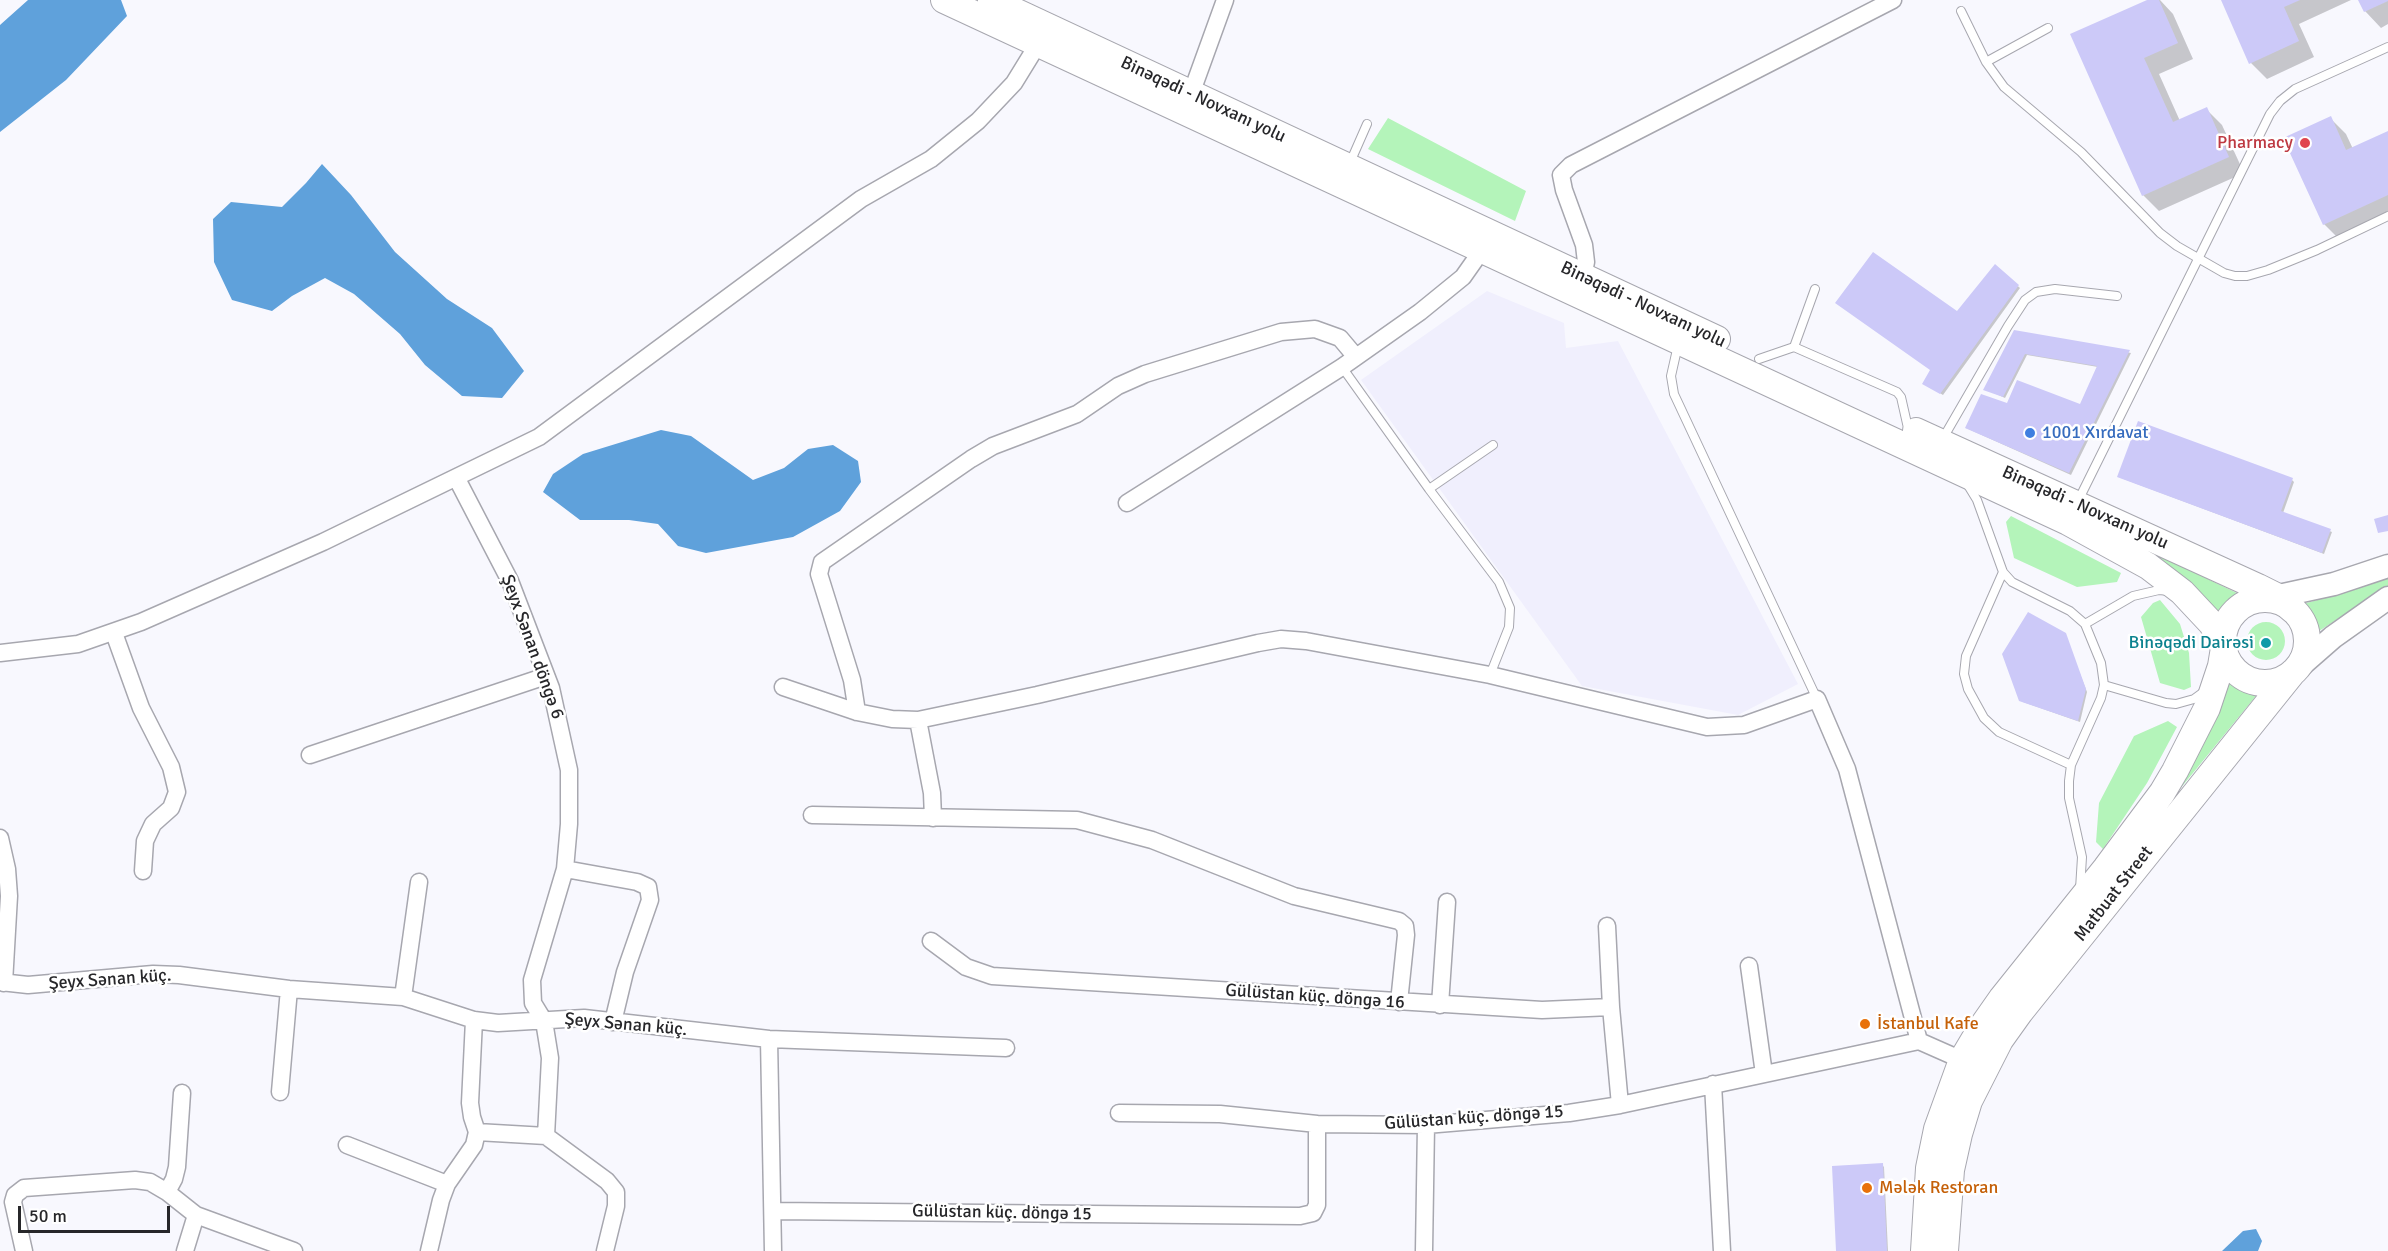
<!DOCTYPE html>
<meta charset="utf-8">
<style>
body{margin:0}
#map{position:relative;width:2388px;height:1251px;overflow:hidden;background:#f8f8fe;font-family:Signika,sans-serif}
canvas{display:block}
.scale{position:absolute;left:18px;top:1206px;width:152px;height:27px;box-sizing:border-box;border:3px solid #27272a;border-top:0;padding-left:8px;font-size:18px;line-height:21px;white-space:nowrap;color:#27272a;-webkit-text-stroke:4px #fff;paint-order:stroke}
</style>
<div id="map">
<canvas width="2388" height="1251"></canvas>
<div class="scale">50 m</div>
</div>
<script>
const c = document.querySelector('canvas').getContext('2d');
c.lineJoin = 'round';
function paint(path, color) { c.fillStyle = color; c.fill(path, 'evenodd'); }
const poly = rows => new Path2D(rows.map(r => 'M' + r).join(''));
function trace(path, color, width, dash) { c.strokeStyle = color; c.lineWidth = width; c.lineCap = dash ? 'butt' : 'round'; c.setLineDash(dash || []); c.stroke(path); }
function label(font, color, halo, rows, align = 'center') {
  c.font = font + ' Signika,sans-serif'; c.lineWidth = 5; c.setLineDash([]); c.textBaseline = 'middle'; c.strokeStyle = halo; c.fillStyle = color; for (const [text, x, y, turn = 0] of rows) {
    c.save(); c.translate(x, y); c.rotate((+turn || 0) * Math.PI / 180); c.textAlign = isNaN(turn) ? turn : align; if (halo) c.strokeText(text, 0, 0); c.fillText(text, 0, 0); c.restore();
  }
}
const built = poly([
 [1487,291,1564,323,1566,348,1618,341,1798,684,1738,715,1582,686,1361,380]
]);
const green = poly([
 [1388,118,1526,191,1515,221,1368,149],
 [2011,516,2121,573,2117,582,2077,587,2014,558,2006,522],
 [2118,536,2239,594,2226,605,2220,616,2207,600,2190,584],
 [2388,575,2388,586,2319,631,2311,614,2303,604,2346,592],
 [2160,600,2180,624,2189,653,2191,687,2184,690,2160,683,2141,617,2153,603],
 '2247 641a19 19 0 1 1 38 0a19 19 0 1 1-38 0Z',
 [2229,676,2249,689,2260,691,2175,795,2211,729,2222,705],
 [2168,721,2177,727,2147,783,2103,849,2096,842,2099,803,2134,736]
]);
const water = poly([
 [28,0,121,0,127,16,66,80,0,132,0,25],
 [322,164,351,195,395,252,447,299,492,328,524,371,502,398,462,396,425,365,400,334,354,294,325,278,292,296,272,311,232,300,214,262,213,219,231,202,282,207,306,183],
 [661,430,691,436,753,480,784,468,808,449,833,445,858,461,861,482,840,511,793,537,706,553,678,546,658,524,629,520,580,520,543,492,553,474,583,454],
 [2256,1229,2262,1241,2258,1251,2222,1251,2243,1231]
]);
const shadow = poly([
 [2151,0,2160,0,2173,14,2193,59,2159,74,2180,121,2206,109,2222,125,2244,173,2159,211,2143,195,2072,35],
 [2222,0,2351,0,2299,24,2314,57,2267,79,2251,63],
 [2360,0,2388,0,2388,24,2381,28,2365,11],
 [2330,118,2346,134,2353,149,2388,132,2388,218,2340,240,2324,224],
 [1995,266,2020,288,1943,395,1926,385,1957,313],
 [2015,331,2131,353,2071,475,1966,428,2007,405,2081,406,2098,367,2027,355,2005,398,1985,389],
 [2121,478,2292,480,2294,482,2283,513,2332,532,2324,554],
 [2065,635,2087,692,2080,722,2023,702],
 [1882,1165,1884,1167,1888,1251,1837,1251]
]);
const building = poly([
 [2147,0,2159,0,2178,43,2144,58,2173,122,2207,107,2229,157,2142,196,2070,34],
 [2221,0,2300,0,2284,7,2299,41,2249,64],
 [2358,0,2388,0,2388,1,2364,12],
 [2331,116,2346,150,2388,131,2388,195,2323,225,2283,138],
 [1873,252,1957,311,1995,264,2019,285,1940,394,1922,384,1930,370,1835,303],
 [2014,330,2130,350,2069,473,1965,428,1981,394,2007,403,2017,380,2080,404,2097,366,2025,354,2003,397,1983,390],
 [2138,421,2293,478,2281,511,2331,529,2322,553,2117,477],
 [2388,515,2388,531,2378,533,2374,519],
 [2028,612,2066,633,2086,689,2078,721,2019,701,2002,654],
 [1883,1163,1887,1251,1836,1251,1832,1166]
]);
const service = poly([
 [1961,11,1986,62,2004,87,2081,152,2160,233,2177,246,2224,273,2235,276,2247,276,2268,270,2317,250,2388,216],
 [1986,62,2048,28],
 [1349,165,1367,124],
 [1678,345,1671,376,1674,394,1817,699],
 [1794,347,1815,289],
 [1759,359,1794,347,1897,392,1901,397,1908,428],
 [1342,367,1429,489,1499,582,1510,608,1509,627,1490,675],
 [1942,440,2008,326,2025,300,2036,292,2055,289,2117,296],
 [1966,482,1977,500,2003,572,2012,582,2070,611,2085,624,2101,663,2104,685,2101,698,2071,765,2069,781,2069,798,2082,857,2080,889],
 [1429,489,1493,445],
 [2077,503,2270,114,2280,101,2295,89,2388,47],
 [2003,572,1966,656,1964,674,1968,689,1984,718,1999,732,2071,765],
 [2085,624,2133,596,2159,590,2169,591],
 [2104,685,2166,703,2176,704,2194,699,2205,691]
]);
const minor = poly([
 [1191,94,1225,0],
 [1583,277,1586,262,1584,245,1564,190,1561,175,1571,165,1893,0],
 [457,479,510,581,551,688,569,770,569,824,565,869,532,980,533,1003,544,1021,550,1058,546,1136,607,1181,616,1192,616,1206,605,1251],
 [1127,503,1342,367,1420,312,1463,277,1482,250],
 [114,633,141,708,171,767,177,792,171,808,153,824,145,841,143,871],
 [0,653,78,644,141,622,323,542,539,437,861,199,931,159,978,121,1014,83,1038,44],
 [783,687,857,712,892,719,918,720,1037,695,1258,643,1281,639,1306,641,1490,675,1707,727,1744,725,1817,699,1847,769,1919,1041],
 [857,712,852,680,819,574,822,562,971,459,993,446,1077,414,1118,386,1145,374,1281,332,1315,329,1340,338,1356,357],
 [918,720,932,793,933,818],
 [310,755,546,676],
 [812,815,1077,820,1152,840,1294,896,1399,921,1405,926,1406,935,1399,1002],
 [0,838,7,869,9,896,4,983],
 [565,869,637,882,648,887,650,900,625,972,613,1022],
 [1607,926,1611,1007],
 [931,941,966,967,992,976,1542,1010,1611,1007,1620,1105],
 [1749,966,1764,1074],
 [0,982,28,985,153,974,179,975,289,989,403,997,474,1020,498,1023,584,1018,769,1039,1006,1048],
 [403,997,419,882],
 [1440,1005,1447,902],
 [769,1039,773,1251],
 [1713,1084,1722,1251],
 [280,1092,289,989],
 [1119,1113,1220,1114,1317,1124],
 [477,1132,546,1136],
 [347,1145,447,1184],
 [167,1192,174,1179,177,1167,182,1093],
 [773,1211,1300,1216,1313,1213,1317,1205,1317,1124,1426,1125,1569,1113,1620,1105,1919,1041,1962,1060],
 [24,1251,13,1202,15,1195,24,1188,135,1180,150,1182,167,1192,196,1215,294,1251],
 [185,1251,196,1215],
 [429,1251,441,1200,447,1184,474,1145,477,1132,472,1117,470,1103,474,1020],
 [1424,1251,1426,1125]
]);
const secondary = poly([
 [2251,602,2334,584,2388,566],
 [2293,672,2333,637,2388,598]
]);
const primary = poly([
 [944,0,2068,522,2148,566,2182,592,2212,624,2224,648,2221,666,2207,708,2175,771,2162,793,2106,868,2002,998,1981,1028,1962,1060,1937,1129,1929,1168,1924,1251],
 [991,0,1717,339],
 [1916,431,2258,587,2276,596,2294,611],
 '2223 641a42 42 0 1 1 84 0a42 42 0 1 1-84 0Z',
 [1945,1251,1951,1170,1959,1134,1969,1101,2000,1040,2020,1012,2293,672]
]);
const markers = [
 [2305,143,6,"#e0444e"],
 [2030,433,6,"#3f7fe0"],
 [2266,643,6,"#0f9aa8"],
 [1865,1024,6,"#e8710a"],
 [1867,1188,6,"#e8710a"]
];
const streetNames = [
 ["Binəqədi - Novxanı yolu",1203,100,25],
 ["Binəqədi - Novxanı yolu",1643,305,25],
 ["Binəqədi - Novxanı yolu",2085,508,24],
 ["Şeyx Sənan döngə 6",532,647,70],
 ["Matbuat Street",2114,894,-52],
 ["Şeyx Sənan küç.",110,980,-4],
 ["Gülüstan küç. döngə 16",1315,997,4],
 ["Şeyx Sənan küç.",626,1025,5],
 ["Gülüstan küç. döngə 15",1474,1118,-4],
 ["Gülüstan küç. döngə 15",1002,1213,1]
];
const healthNames = [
 ["Pharmacy",2293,143]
];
const shopNames = [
 ["1001 Xırdavat",2042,433]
];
const cultureNames = [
 ["Binəqədi Dairəsi",2254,643]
];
const foodNames = [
 ["İstanbul Kafe",1877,1024],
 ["Mələk Restoran",1879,1188]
];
paint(built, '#f0effd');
paint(green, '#b4f4ba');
paint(water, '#5fa1db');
paint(shadow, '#0003');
paint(building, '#ccc9f8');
trace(service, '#a7a7af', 10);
trace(minor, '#a7a7af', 19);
trace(secondary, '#a7a7af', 25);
trace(primary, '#a7a7af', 28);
trace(service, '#fff', 8);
trace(minor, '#fff', 16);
trace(secondary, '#fff', 22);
trace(primary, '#fff', 26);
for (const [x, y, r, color] of markers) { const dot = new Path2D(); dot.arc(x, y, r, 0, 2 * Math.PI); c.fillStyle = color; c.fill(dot); trace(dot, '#fff', 2); }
label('18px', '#27272a', '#fff', streetNames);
label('18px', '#be3a42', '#fff', healthNames, 'right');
label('18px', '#366cbe', '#fff', shopNames, 'left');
label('18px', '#0d838f', '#fff', cultureNames, 'right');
label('18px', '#c56008', '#fff', foodNames, 'left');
</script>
